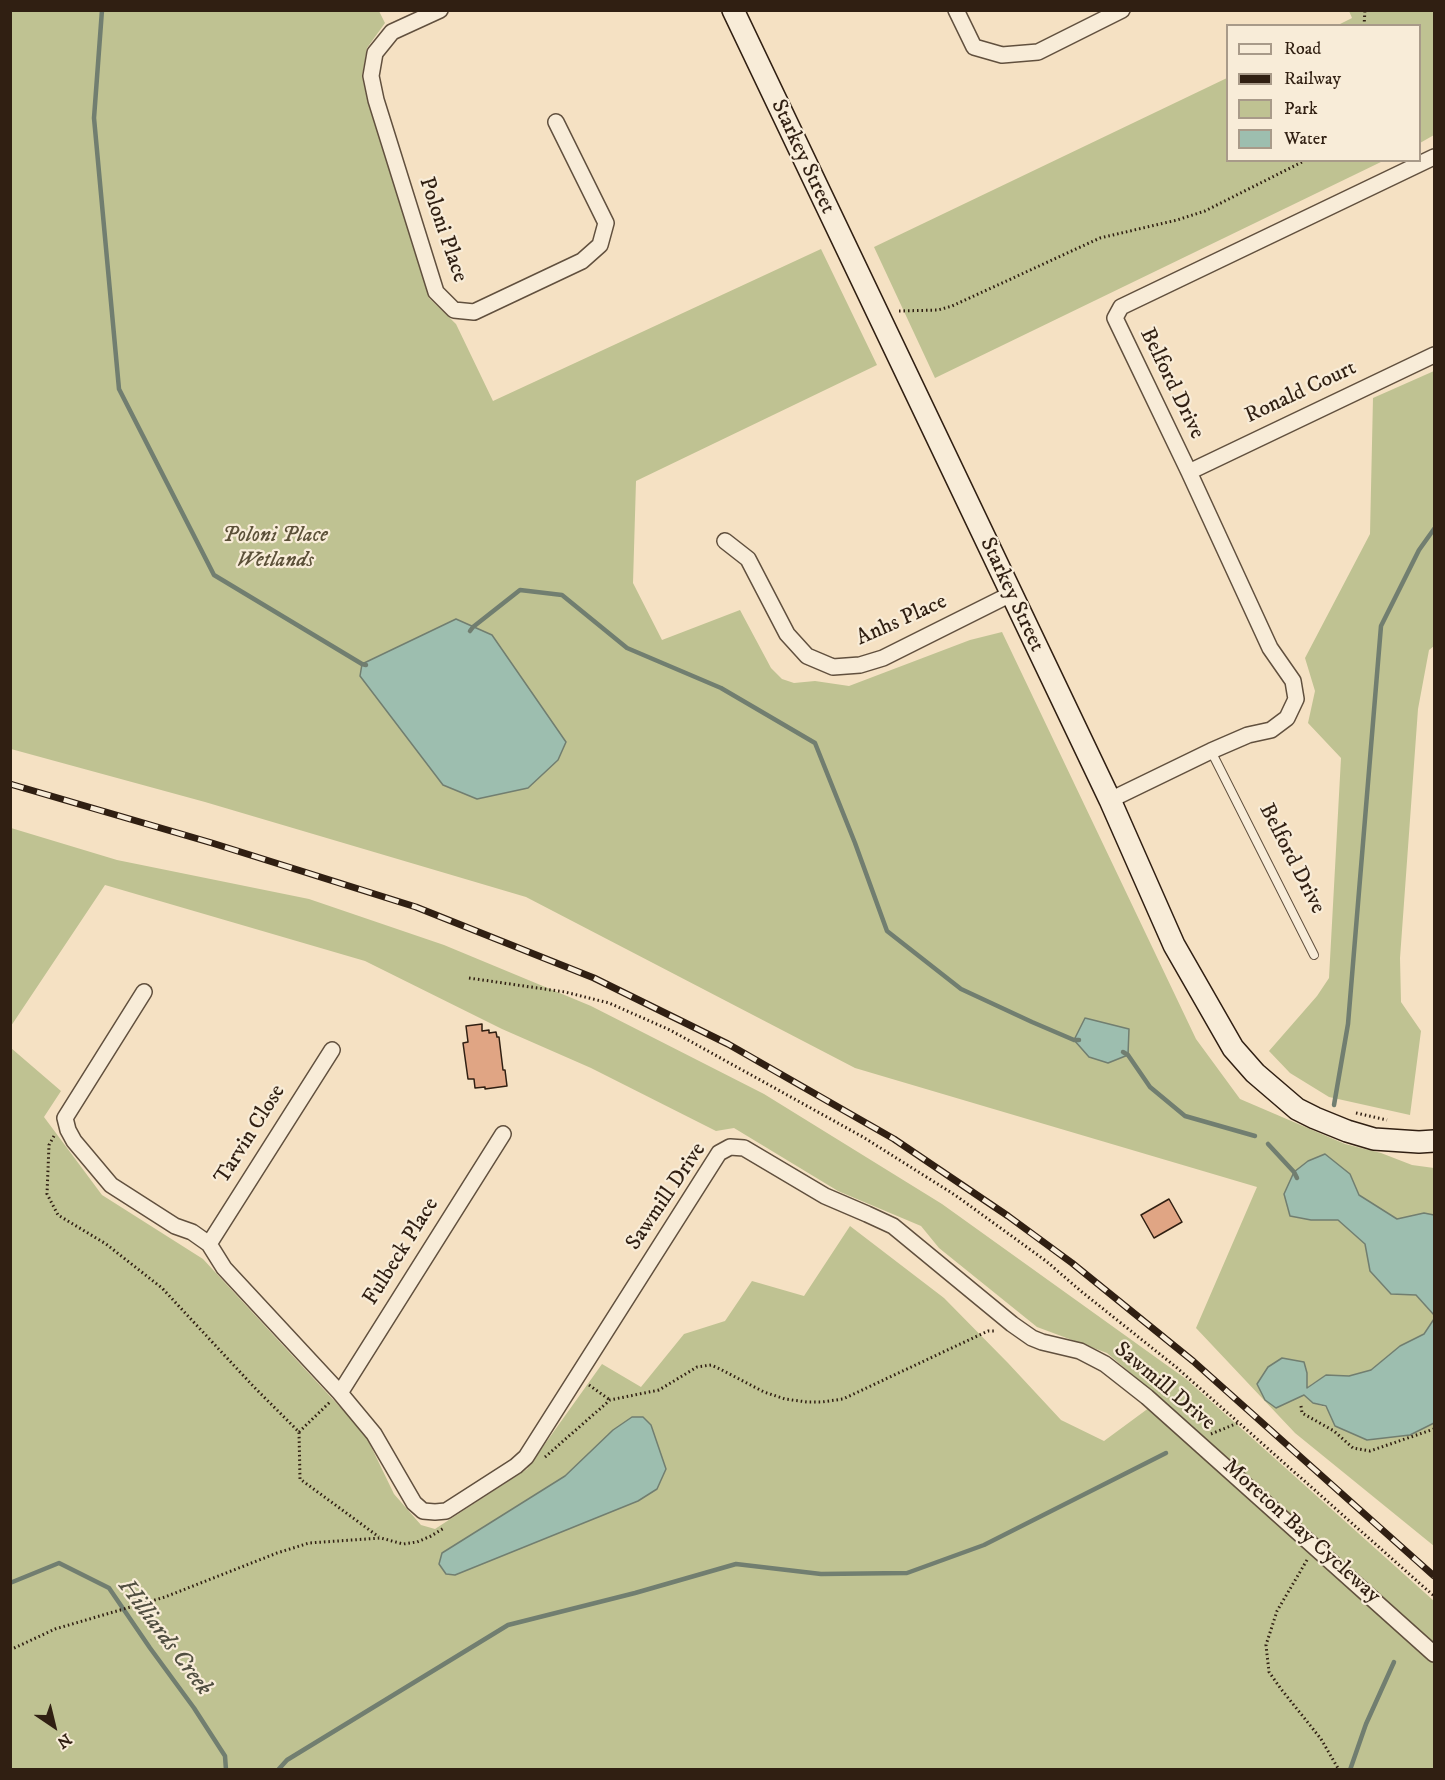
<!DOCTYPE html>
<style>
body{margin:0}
#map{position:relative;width:1445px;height:1780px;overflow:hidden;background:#f5e1c3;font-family:"IM FELL DW Pica",serif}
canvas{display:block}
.frame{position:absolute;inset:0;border:12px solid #301f12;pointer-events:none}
.legend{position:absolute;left:1226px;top:24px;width:195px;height:138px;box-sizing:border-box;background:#f8ecd8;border:2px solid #a89a89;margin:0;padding:8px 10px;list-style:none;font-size:18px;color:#301f12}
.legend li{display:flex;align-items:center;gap:12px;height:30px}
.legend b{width:30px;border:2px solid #a89a89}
.north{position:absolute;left:24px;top:1696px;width:60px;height:60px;-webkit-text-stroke:4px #f8ecd8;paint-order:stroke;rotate:145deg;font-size:16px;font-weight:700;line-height:24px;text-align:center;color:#301f12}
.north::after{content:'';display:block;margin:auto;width:21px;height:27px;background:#301f12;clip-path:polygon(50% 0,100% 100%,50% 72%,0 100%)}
</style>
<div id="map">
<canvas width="1445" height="1780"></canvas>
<div class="frame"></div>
<ul class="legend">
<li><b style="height:8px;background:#f8ecd8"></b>Road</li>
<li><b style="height:8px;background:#301f12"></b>Railway</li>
<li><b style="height:16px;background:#bfc292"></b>Park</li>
<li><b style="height:16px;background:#9dbeaf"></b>Water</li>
</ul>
<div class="north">N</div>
</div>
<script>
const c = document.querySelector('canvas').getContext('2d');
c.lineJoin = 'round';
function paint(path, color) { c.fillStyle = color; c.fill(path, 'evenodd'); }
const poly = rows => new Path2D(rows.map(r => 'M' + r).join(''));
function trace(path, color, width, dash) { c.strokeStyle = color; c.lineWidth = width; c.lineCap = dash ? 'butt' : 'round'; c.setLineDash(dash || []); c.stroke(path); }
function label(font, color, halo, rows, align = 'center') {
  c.font = font + ' "IM FELL DW Pica",serif'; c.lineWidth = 4.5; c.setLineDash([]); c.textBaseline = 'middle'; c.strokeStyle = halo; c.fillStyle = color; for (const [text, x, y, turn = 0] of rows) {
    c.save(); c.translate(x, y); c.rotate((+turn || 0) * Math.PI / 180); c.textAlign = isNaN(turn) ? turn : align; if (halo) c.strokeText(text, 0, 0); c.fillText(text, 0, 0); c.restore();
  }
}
const green = poly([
 [10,11,379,11,385,23,367,48,362,76,368,103,429,298,456,324,493,401,821,249,877,365,636,481,633,583,662,640,740,610,771,668,782,679,794,683,815,681,849,686,970,640,1002,632,1196,1039,1240,1099,1345,1144,1381,1153,1412,1165,1434,1168,1434,1215,1424,1213,1398,1220,1359,1195,1350,1174,1311,1220,1338,1220,1365,1244,1370,1271,1391,1294,1416,1295,1434,1315,1434,1319,1424,1334,1400,1346,1371,1370,1349,1376,1326,1375,1306,1388,1307,1373,1304,1395,1313,1403,1410,1435,1434,1423,1434,1546,1295,1433,1196,1328,1257,1187,855,1068,526,897,205,802,11,749],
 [1349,11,1434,11,1434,135,1420,143,1420,26,1338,25,1352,18],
 [1227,78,1228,160,1383,161,935,378,874,247],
 [1434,371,1434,646,1429,650,1418,709,1400,958,1401,1002,1421,1031,1410,1115,1329,1097,1290,1073,1269,1051,1317,996,1329,978,1341,758,1308,723,1315,691,1305,658,1370,534,1373,398],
 [11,828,117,860,309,899,444,945,591,1006,764,1094,942,1204,1186,1379,1434,1601,1434,1769,11,1769,11,1048,61,1091,44,1117,102,1195,203,1259,365,1434,394,1494,421,1525,435,1529,527,1469,602,1364,641,1387,684,1334,725,1321,752,1281,804,1296,850,1226,944,1298,1008,1363,1061,1420,1104,1441,1161,1399,1107,1353,1037,1327,939,1248,921,1226,838,1191,734,1128,716,1131,591,1068,502,1029,365,961,105,885,11,1026]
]);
const water = poly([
 [456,619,492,635,566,742,558,760,528,788,477,799,443,785,360,676,362,664,456,619],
 [1085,1018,1129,1029,1128,1055,1108,1063,1089,1057,1074,1040,1085,1018],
 [1325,1154,1350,1174,1359,1195,1397,1219,1424,1213,1434,1215,1434,1315,1416,1295,1391,1294,1370,1271,1365,1244,1338,1220,1311,1220,1290,1216,1284,1194,1294,1172,1308,1161,1325,1154],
 [1434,1319,1434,1423,1410,1435,1367,1440,1335,1426,1326,1406,1313,1403,1304,1395,1276,1408,1265,1400,1257,1384,1268,1367,1282,1358,1304,1362,1307,1373,1307,1388,1326,1375,1349,1376,1371,1370,1400,1346,1424,1334,1434,1319],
 [632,1417,643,1417,651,1425,666,1469,657,1489,638,1501,455,1575,446,1574,439,1564,442,1553,565,1476,613,1430,632,1417]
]);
const stream = poly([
 [102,10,94,118,119,389,214,575,362,664,366,665],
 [470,631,473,627,520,590,562,595,627,648,721,688,815,743,855,843,887,931,961,989,1032,1022,1074,1040,1079,1040],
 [1123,1052,1128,1055,1150,1087,1185,1116,1255,1136],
 [1334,1105,1348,1024,1381,626,1419,550,1434,529],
 [1268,1144,1294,1172,1297,1178],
 [10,1583,59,1563,109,1588,150,1648,194,1708,225,1756,226,1770],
 [278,1770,287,1760,508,1625,635,1593,736,1564,821,1574,907,1573,984,1545,1166,1453],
 [1350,1770,1366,1724,1394,1662]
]);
const building = poly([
 [482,1024,482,1031,489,1030,489,1033,496,1032,497,1037,499,1037,503,1070,505,1070,507,1086,485,1089,485,1087,475,1088,474,1079,468,1079,463,1043,468,1042,466,1026,482,1024],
 [1169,1199,1182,1222,1154,1238,1141,1215,1169,1199]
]);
const path = poly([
 [1364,26,1365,10],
 [899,311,938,310,952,306,1100,238,1177,220,1205,211,1306,160],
 [469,978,565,992,609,1003,670,1030,863,1137,955,1195,1046,1261,1082,1292,1176,1367,1434,1596],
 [1356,1113,1387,1120],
 [54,1136,49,1145,47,1194,58,1215,106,1244,162,1288,254,1387,299,1432,300,1479,379,1537],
 [589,1385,610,1400],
 [1301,1406,1302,1413,1334,1431,1353,1448,1370,1451,1434,1429],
 [299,1432,330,1402],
 [1211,1434,1240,1422],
 [545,1457,610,1400,659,1390,697,1367,711,1365,720,1369,764,1392,785,1399,807,1402,822,1402,843,1399,988,1331,996,1331],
 [1307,1560,1277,1611,1266,1645,1269,1672,1281,1689,1321,1739,1339,1770],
 [10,1650,55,1629,165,1597,277,1553,309,1543,381,1538,403,1544,417,1542,431,1536,444,1528]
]);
const lane = poly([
 [1211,751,1314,955]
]);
const street = poly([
 [440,10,392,32,375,53,371,76,376,100,436,292,454,310,474,312,582,261,600,245,606,223,556,122],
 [956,10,974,47,1002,55,1038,52,1122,10],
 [1189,472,1434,355],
 [725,541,748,559,787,634,807,656,833,667,860,665,883,658,1011,594],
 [1110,800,1211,751,1248,735,1271,730,1287,718,1296,699,1293,681,1270,648,1189,472,1115,318,1121,307,1434,157],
 [144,992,65,1118,68,1130,74,1141,111,1185,175,1226,192,1232,209,1244,224,1268,340,1393,374,1434,414,1503,423,1511,435,1512,446,1511,516,1466,526,1457,719,1153,730,1147,744,1148,825,1196,867,1214,893,1226,1012,1324,1032,1338,1042,1342,1080,1351,1105,1364,1147,1397,1434,1654],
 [209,1244,332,1050],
 [340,1393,503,1134]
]);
const secondary = poly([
 [733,10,1110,800,1174,945,1233,1048,1255,1073,1297,1109,1315,1118,1347,1131,1374,1139,1419,1142,1434,1141]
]);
const rail = poly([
 [10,784,212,843,416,907,594,978,728,1044,894,1139,1008,1216,1072,1263,1193,1361,1434,1576]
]);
const streetNames = [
 ["Starkey Street",802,157,65],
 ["Poloni Place",442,230,71],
 ["Belford Drive",1171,384,64],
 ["Ronald Court",1301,393,-25],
 ["Starkey Street",1011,595,65],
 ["Anhs Place",902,621,-24],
 ["Belford Drive",1291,859,63],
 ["Tarvin Close",251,1135,-58],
 ["Sawmill Drive",667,1197,-56],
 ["Fulbeck Place",402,1252,-58],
 ["Sawmill Drive",1164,1387,40],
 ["Moreton Bay Cycleway",1301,1532,42]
];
const parkNames = [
 ["Poloni Place",275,536],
 ["Wetlands",275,561]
];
const waterNames = [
 ["Hilliards Creek",164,1638,53]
];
paint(green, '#bfc292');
paint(water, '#9dbeaf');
trace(water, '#717e70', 1.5);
trace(stream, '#717e70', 4.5);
paint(building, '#e0a584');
trace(building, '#301f12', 1.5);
trace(lane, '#61503e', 10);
trace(street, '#61503e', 18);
trace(secondary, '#301f12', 24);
trace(path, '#301f12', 3, [1.5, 3]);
trace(lane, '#f8ecd8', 8);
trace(street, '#f8ecd8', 15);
trace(secondary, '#f8ecd8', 21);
trace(rail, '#301f12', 7);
trace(rail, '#f8ecd8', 4.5, [14]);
label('22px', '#301f12', '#f8ecd8', streetNames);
label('italic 22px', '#5b5038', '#f8ecd8', parkNames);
label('italic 24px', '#514f41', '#f8ecd8', waterNames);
</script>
